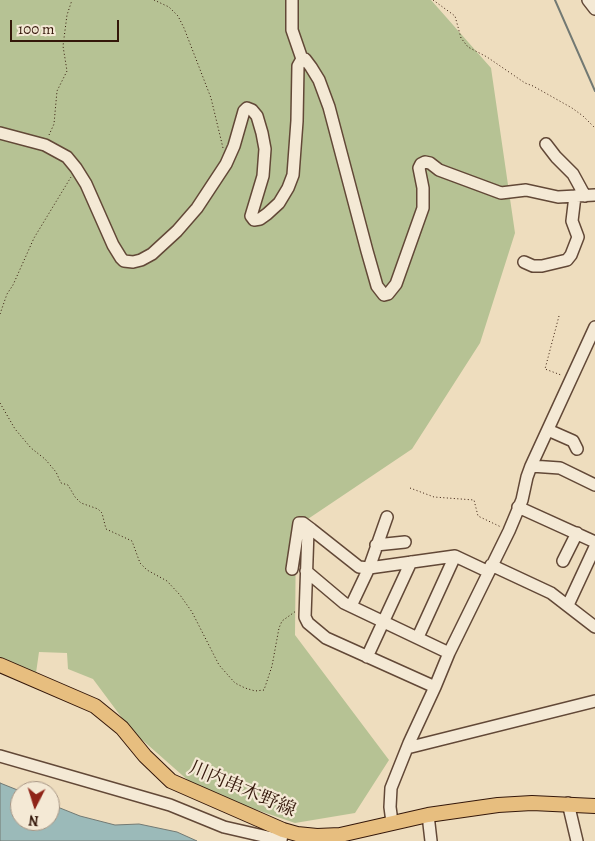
<!DOCTYPE html>
<meta charset="utf-8">
<style>
body{margin:0}
#map{position:relative;width:595px;height:841px;overflow:hidden;background:#eeddbe;font-family:Alegreya,serif}
canvas{display:block}
.north{position:absolute;left:10px;top:781px;width:50px;height:50px;box-sizing:border-box;background:#f4e9d5;border:1px solid #a79584;border-radius:50%;rotate:185deg;font-size:14px;font-weight:700;line-height:20px;text-align:center;color:#34170a}
.north::after{content:'';display:block;margin:auto;width:18px;height:22px;background:#8f2418;clip-path:polygon(50% 0,100% 100%,50% 72%,0 100%)}
.scale{position:absolute;left:10px;top:20px;width:109px;height:22px;box-sizing:border-box;border:2px solid #34170a;border-top:0;padding-left:6px;font-size:15px;line-height:18px;white-space:nowrap;color:#34170a;-webkit-text-stroke:4px #f4e9d5;paint-order:stroke}
</style>
<div id="map">
<canvas width="595" height="841"></canvas>
<div class="north">N</div>
<div class="scale">100 m</div>
</div>
<script>
const c = document.querySelector('canvas').getContext('2d');
c.lineJoin = 'round';
function paint(path, color) { c.fillStyle = color; c.fill(path, 'evenodd'); }
const poly = rows => new Path2D(rows.map(r => 'M' + r).join(''));
function trace(path, color, width, dash) { c.strokeStyle = color; c.lineWidth = width; c.lineCap = dash ? 'butt' : 'round'; c.setLineDash(dash || []); c.stroke(path); }
function label(font, color, halo, rows, align = 'center') {
  c.font = font + ' Alegreya,"Noto Serif JP",serif'; c.lineWidth = 4.5; c.setLineDash([]); c.textBaseline = 'middle'; c.strokeStyle = halo; c.fillStyle = color; for (const [text, x, y, turn = 0] of rows) {
    c.save(); c.translate(x, y); c.rotate((+turn || 0) * Math.PI / 180); c.textAlign = isNaN(turn) ? turn : align; if (halo) c.strokeText(text, 0, 0); c.fillText(text, 0, 0); c.restore();
  }
}
const green = poly([
 [0,0,431,0,491,68,515,233,480,343,412,449,296,527,295,635,389,760,355,813,295,823,199,790,131,730,93,679,68,669,67,653,39,652,36,673,0,658]
]);
const water = poly([
 [0,783,20,791,20,821,50,821,50,804,80,816,115,825,139,824,177,832,197,841,0,841,0,783]
]);
const stream = poly([
 [555,0,595,91]
]);
const path = poly([
 [154,0,169,7,178,16,184,28,211,98,223,148],
 [433,0,455,16,461,38,468,47,487,57,525,83,533,86,572,108,583,116,595,128],
 [49,135,54,124,57,91,67,71,63,46,67,15,72,0],
 [0,314,7,294,13,285,34,238,71,177],
 [559,316,545,369,561,375],
 [0,403,15,429,31,448,45,459,56,472,61,483,68,485,75,497,81,503,98,509,102,513,106,529,132,541,140,563,147,570,167,581,180,595,192,612,219,665,235,683,245,688,255,691,264,690,272,666,279,628,282,621,296,611],
 [410,488,434,497,474,500,478,516,501,527]
]);
const minor = poly([
 [588,0,595,9],
 [302,59,305,59,311,67,319,80,329,107,367,251,377,286,384,295,388,294,396,284,423,208,423,188,419,168,421,164,425,162,430,163,439,170,501,193,526,190,558,197,595,195],
 [0,133,45,145,67,157,76,168,86,184,113,245,121,258,124,261,133,262,141,260,152,254,177,231,197,208,226,164,234,146,244,111,247,108,252,110,257,116,262,133,265,149,263,176,251,216,254,220,260,219,267,214,279,203,288,188,293,175,297,121,298,66,302,59,292,30,292,0],
 [546,144,556,157,573,174,585,196],
 [524,262,533,266,542,266,567,260,571,255,578,237,572,221,575,196],
 [548,430,573,441,577,449],
 [531,466,560,468,595,485],
 [518,507,595,542],
 [376,545,405,542],
 [563,561,577,533],
 [491,565,551,593,595,627],
 [292,569,299,523,303,523,311,529],
 [306,571,344,603,449,653],
 [568,605,595,547],
 [351,606,369,568,387,517],
 [418,637,455,556],
 [367,657,411,562],
 [435,687,326,638,308,623,305,617,308,530,311,529,359,567,369,568,455,556,489,572],
 [407,748,595,701],
 [0,756,170,805,224,827,281,840,283,830],
 [568,803,577,841],
 [428,815,431,841],
 [392,822,390,807,391,788,409,743,435,687,449,653,509,531,522,500,527,477,531,466,595,327]
]);
const major = poly([
 [0,665,95,706,122,728,145,756,171,781,283,830,297,834,317,836,340,835,428,815,498,805,532,803,595,806]
]);
const streetNames = [
 ["川内串木野線",242,790,23]
];
paint(green, '#b6c294');
paint(water, '#9bbab9');
trace(water, '#727973', 1);
trace(stream, '#727973', 2);
trace(minor, '#624837', 14);
trace(major, '#34170a', 16);
trace(path, '#34170a', 1, [1, 2.5]);
trace(minor, '#f4e9d5', 11);
trace(major, '#e7be7f', 14);
label('19px', '#34170a', '#f4e9d5', streetNames);
</script>
